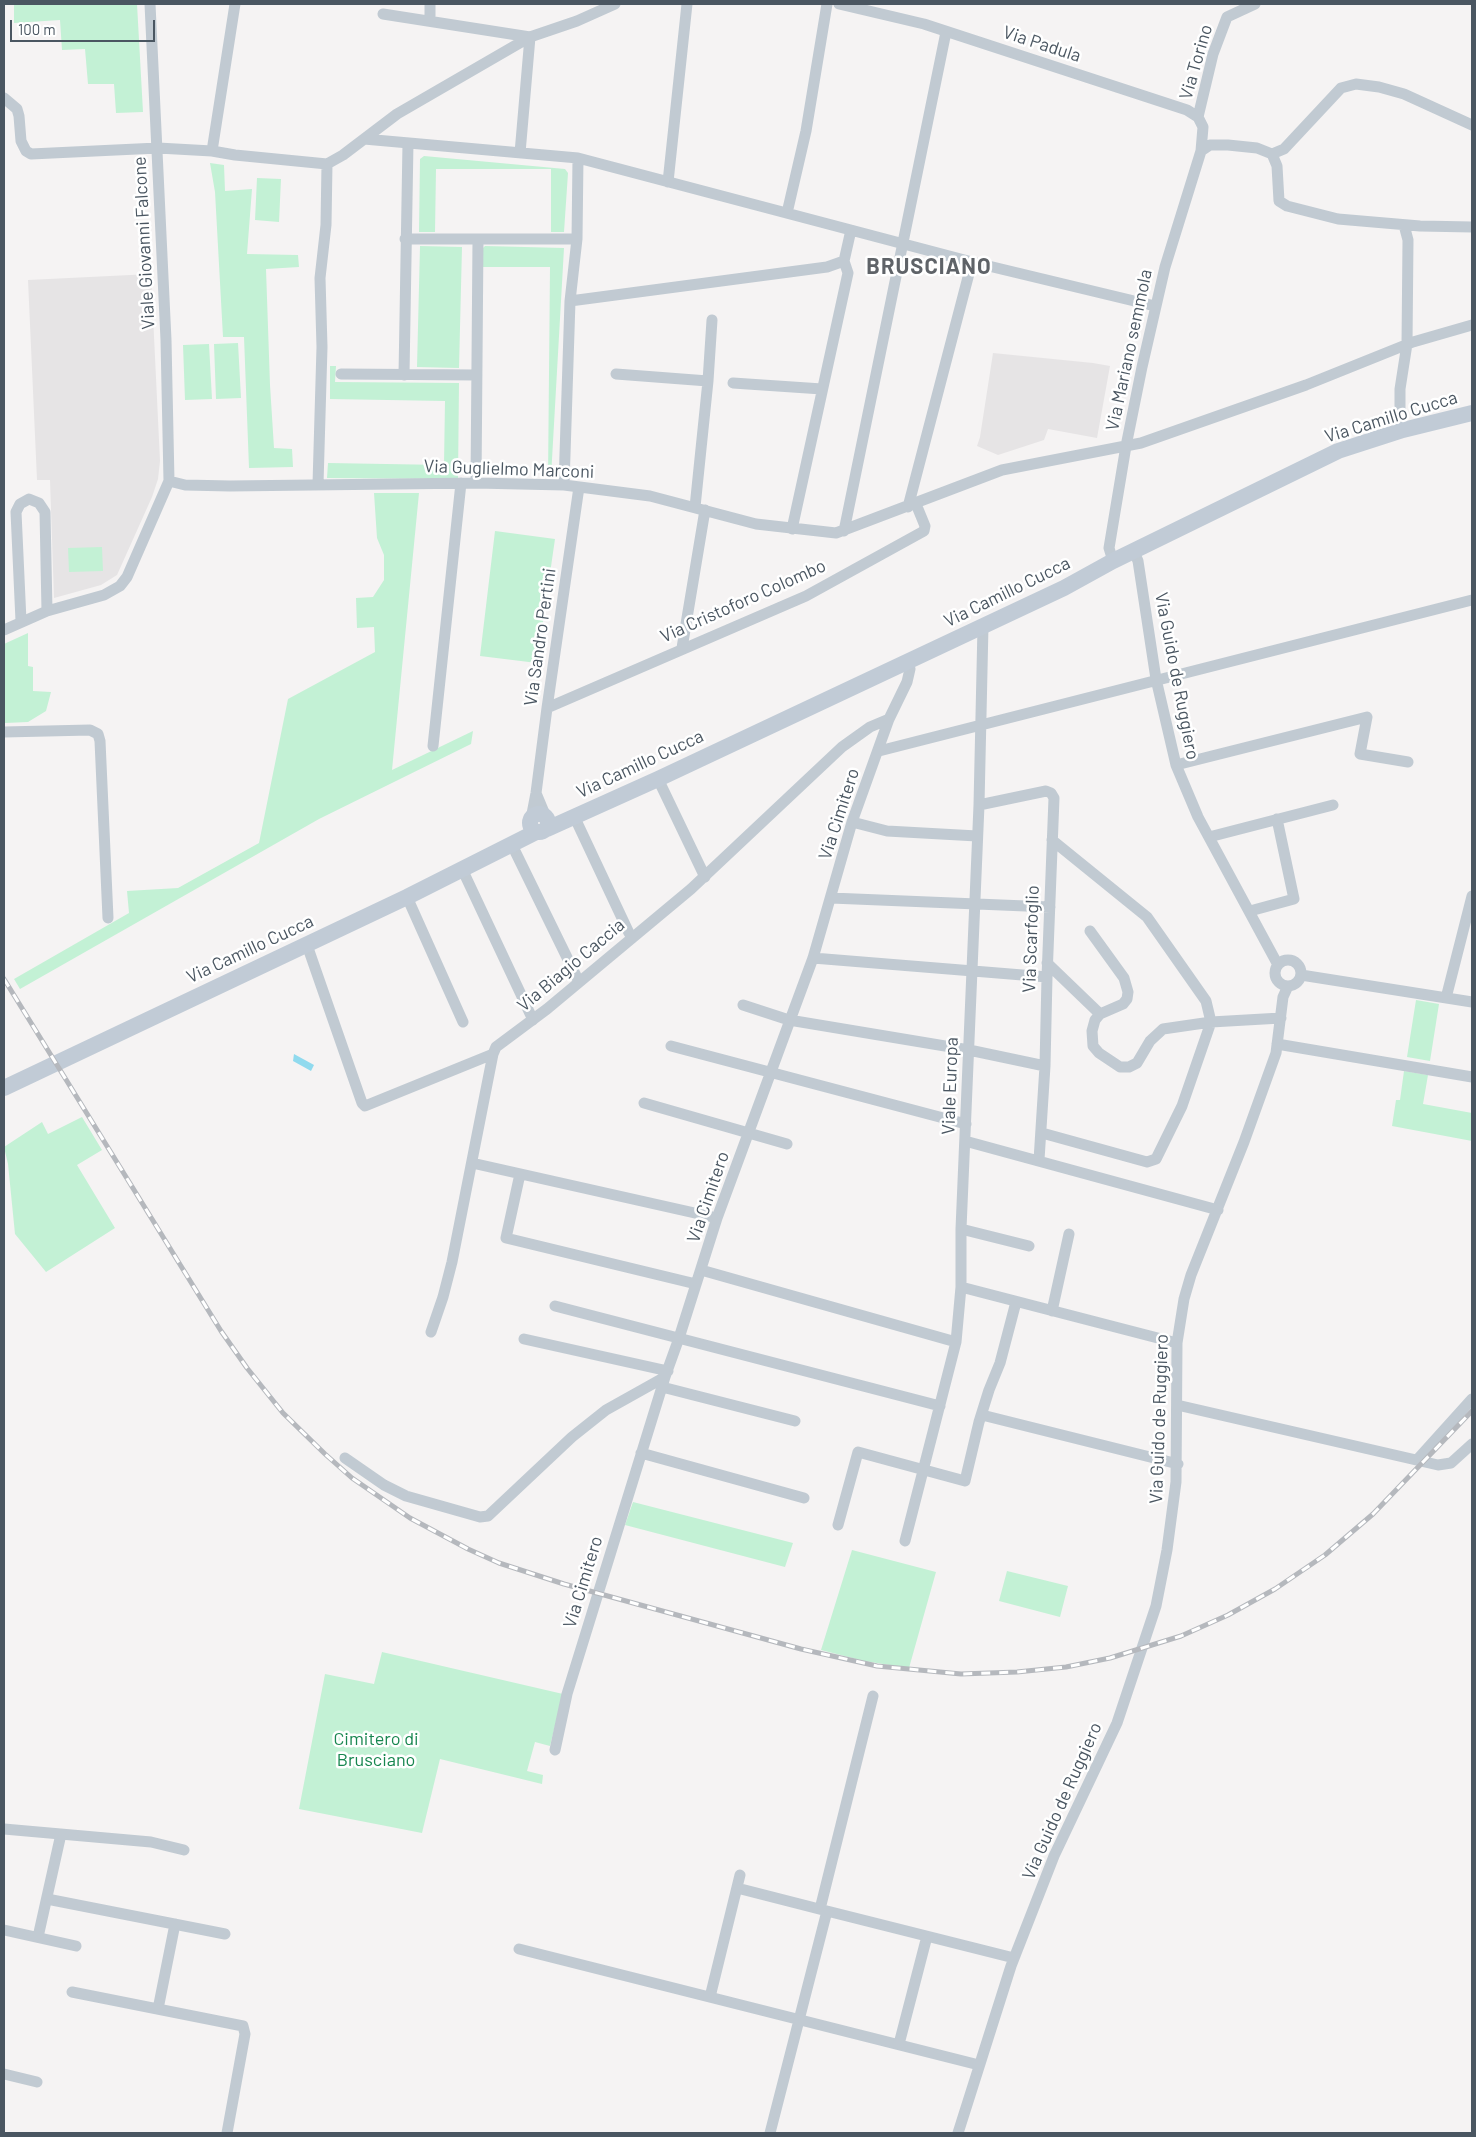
<!DOCTYPE html>
<style>
body{margin:0}
#map{position:relative;width:1476px;height:2137px;overflow:hidden;background:#f5f3f3;font-family:Barlow,sans-serif}
canvas{display:block}
.frame{position:absolute;inset:0;border:5px solid #4a5661;pointer-events:none}
.scale{position:absolute;left:10px;top:20px;width:145px;height:22px;box-sizing:border-box;border:2px solid #4a5661;border-top:0;padding-left:6px;font-size:15px;line-height:18px;white-space:nowrap;color:#4a5661;-webkit-text-stroke:4px #fff;paint-order:stroke}
</style>
<div id="map">
<canvas width="1476" height="2137"></canvas>
<div class="frame"></div>
<div class="scale">100 m</div>
</div>
<script>
const c = document.querySelector('canvas').getContext('2d');
c.lineJoin = 'round';
function paint(path, color) { c.fillStyle = color; c.fill(path, 'evenodd'); }
const poly = rows => new Path2D(rows.map(r => 'M' + r).join(''));
function trace(path, color, width, dash) { c.strokeStyle = color; c.lineWidth = width; c.lineCap = dash ? 'butt' : 'round'; c.setLineDash(dash || []); c.stroke(path); }
function label(font, color, halo, rows, align = 'center') {
  c.font = font + ' Barlow,sans-serif'; c.lineWidth = 5; c.setLineDash([]); c.textBaseline = 'middle'; c.strokeStyle = halo; c.fillStyle = color; for (const [text, x, y, turn = 0] of rows) {
    c.save(); c.translate(x, y); c.rotate((+turn || 0) * Math.PI / 180); c.textAlign = isNaN(turn) ? turn : align; if (halo) c.strokeText(text, 0, 0); c.fillText(text, 0, 0); c.restore();
  }
}
const education = poly([
 [151,274,160,461,158,479,152,497,117,575,101,585,54,598,50,480,37,480,28,280],
 [993,353,1093,363,1110,366,1097,438,1048,429,1044,440,998,455,977,446,980,437]
]);
const green = poly([
 [14,4,137,4,143,112,116,113,114,84,88,84,85,49,62,50,60,20,14,23],
 [424,156,565,169,568,173,564,232,551,232,551,169,436,169,435,232,419,232,420,159],
 [210,163,224,165,225,191,252,189,247,254,298,255,299,267,266,269,270,385,274,448,292,449,293,467,249,468,244,337,223,337,215,192],
 [257,178,281,179,279,222,255,220],
 [420,246,462,247,459,368,417,367],
 [485,246,564,248,551,477,548,479,550,267,483,267,483,248],
 [238,343,241,398,216,399,214,344],
 [209,344,212,399,185,400,183,345],
 [330,366,336,366,335,382,459,383,458,479,327,478,328,463,444,465,445,401,330,399],
 [374,493,419,493,392,770,473,731,471,744,319,819,20,989,14,979,129,913,127,891,178,888,259,843,288,699,375,652,374,627,357,628,356,598,373,597,384,580,384,555,377,538],
 [495,531,555,539,537,663,480,656],
 [102,547,103,571,69,572,68,548],
 [28,633,28,666,33,667,33,691,51,692,46,711,28,722,5,723,4,644],
 [1416,1000,1439,1004,1430,1061,1407,1057],
 [1404,1071,1428,1075,1423,1104,1472,1113,1472,1141,1392,1126,1396,1100,1400,1100],
 [82,1117,102,1150,77,1165,115,1228,46,1272,15,1234,8,1164,4,1147,42,1122,48,1134],
 [633,1502,793,1543,785,1567,625,1525],
 [852,1550,936,1572,909,1668,864,1661,821,1650],
 [1007,1571,1068,1586,1060,1617,999,1601],
 [382,1652,563,1694,550,1746,535,1742,527,1771,543,1775,542,1784,440,1759,422,1833,299,1809,325,1674,374,1684]
]);
const water = poly([
 [294,1054,314,1065,311,1071,293,1061]
]);
const street = poly([
 [839,4,924,24,1187,110,1198,117,1203,127,1201,151,1165,267,1142,367,1126,446,1109,548,1113,561],
 [383,14,530,37],
 [430,21,430,4],
 [4,98,17,109,19,116,21,141,26,151,31,154,158,148,212,151,235,155,327,164,343,155,397,114,530,37,577,21,615,4],
 [1198,117,1213,54,1227,17,1255,4],
 [364,139,578,158,972,262,1155,306],
 [212,151,235,4],
 [1201,151,1210,145,1228,145,1257,148,1272,154,1284,149,1341,88,1356,84,1379,87,1404,94,1472,125],
 [520,153,530,37],
 [1272,154,1277,166,1279,201,1287,206,1338,219,1420,226,1472,227],
 [668,182,687,4],
 [787,213,806,131,827,4],
 [405,239,577,239],
 [570,301,827,267,844,261],
 [341,374,477,375],
 [616,374,708,381],
 [404,375,408,143],
 [733,383,822,389],
 [1403,430,1400,408,1400,389,1407,344,1408,240,1404,225],
 [169,481,185,485,230,486,476,483,564,485,650,496,756,524,836,533,1002,470,1141,443,1306,385,1413,342,1472,325],
 [476,483,478,239],
 [318,484,322,347,320,278,326,225,327,164],
 [564,485,570,301,577,239,578,158],
 [695,507,708,381,712,320],
 [908,507,972,262],
 [792,529,848,273,844,261,851,230],
 [844,531,946,32],
 [1134,552,1138,561,1156,679,1176,765,1198,817,1278,965],
 [21,621,16,512,20,504,29,499,39,503,45,512,47,611],
 [4,630,47,611,104,595,120,586,127,577,169,481,166,340,150,4],
 [682,648,705,510],
 [547,708,806,596,924,531,925,526,916,504],
 [4,732,90,730,98,734,100,741,108,918],
 [433,746,461,483],
 [879,751,1472,600],
 [1176,765,1367,717,1360,754,1408,762],
 [658,779,705,877],
 [536,793,546,817],
 [979,805,1046,791,1051,793,1054,798,1047,977,1045,1066,1039,1160],
 [574,816,629,933],
 [531,819,536,793,547,708,579,487],
 [852,822,887,831,977,836],
 [1209,837,1333,805],
 [512,845,579,982],
 [463,871,533,1020],
 [407,897,463,1022],
 [831,898,1050,907],
 [1250,911,1294,899,1277,819],
 [1090,931,1124,978,1128,992,1127,999,1123,1004,1100,1014],
 [307,945,362,1103,365,1106,493,1054],
 [813,958,1047,977],
 '1275 973a13 13 0 1 1 26 0a13 13 0 1 1-26 0Z',
 [1047,963,1100,1014,1095,1020,1092,1031,1093,1046,1099,1053,1120,1067,1129,1067,1137,1063,1150,1041,1163,1029,1211,1022,1281,1018],
 [1301,975,1472,1002],
 [1446,998,1472,896],
 [743,1005,789,1020,969,1050,1045,1066],
 [1277,1044,1472,1077],
 [671,1046,966,1124],
 [644,1103,787,1144],
 [1042,1133,1147,1162,1156,1159,1182,1106,1211,1022,1206,1001,1147,917,1052,840],
 [965,1141,1218,1210],
 [472,1163,717,1218],
 [520,1174,506,1238,696,1284],
 [961,1229,1029,1246],
 [701,1270,956,1342],
 [961,1287,1177,1343],
 [555,1306,940,1406],
 [1052,1311,1069,1234],
 [431,1332,443,1297,452,1262,493,1054,496,1047,547,1009,691,889,842,747,870,727,889,719],
 [524,1339,668,1371],
 [662,1387,795,1421],
 [1177,1405,1438,1465,1451,1463,1472,1444],
 [982,1415,1178,1464],
 [641,1453,804,1498],
 [345,1458,384,1485,406,1496,480,1517,488,1516,572,1437,606,1410,665,1377],
 [1417,1460,1472,1399],
 [838,1525,858,1452,965,1481,979,1422,989,1390,1000,1363,1016,1302],
 [905,1541,956,1342,961,1287,961,1229,979,805,983,626],
 [555,1750,567,1694,665,1377,679,1338,717,1218,813,958,852,822,889,719,907,682,910,669,907,661],
 [4,1829,151,1842,184,1850],
 [737,1888,827,1911],
 [47,1899,225,1934],
 [820,1909,873,1696],
 [4,1930,76,1946],
 [38,1937,61,1834],
 [519,1949,979,2065],
 [72,1992,243,2026,245,2034,227,2133],
 [710,1997,740,1875],
 [158,2009,175,1924],
 [899,2044,926,1940],
 [4,2074,37,2082],
 [770,2133,827,1911,1014,1958],
 [958,2133,1011,1966,1054,1856,1117,1723,1156,1606,1167,1550,1176,1482,1177,1343,1184,1299,1191,1275,1244,1142,1276,1053,1283,997,1288,986]
]);
const secondary = poly([
 '530 823a9 9 0 1 1 18 0a9 9 0 1 1-18 0Z',
 [547,829,658,779,1064,588,1113,561,1338,451,1403,430,1472,413],
 [4,1088,407,897,536,832]
]);
const rail = poly([
 [4,979,221,1331,247,1368,283,1413,325,1454,352,1478,410,1518,468,1549,499,1563,564,1584,801,1649,877,1666,961,1674,1017,1672,1066,1667,1110,1658,1181,1636,1228,1615,1275,1589,1325,1555,1373,1514,1472,1411]
]);
const streetNames = [
 ["Via Padula",1042,44,18],
 ["Via Torino",1196,62,-74],
 ["Viale Giovanni Falcone",144,243,-93],
 ["Via Mariano semmola",1129,350,-78],
 ["Via Camillo Cucca",1391,417,-17],
 ["Via Guglielmo Marconi",509,469,2],
 ["Via Camillo Cucca",1007,592,-26],
 ["Via Cristoforo Colombo",743,601,-24],
 ["Via Sandro Pertini",540,637,-82],
 ["Via Guido de Ruggiero",1177,676,79],
 ["Via Camillo Cucca",640,764,-25],
 ["Via Cimitero",839,814,-72],
 ["Via Scarfoglio",1031,939,-88],
 ["Via Camillo Cucca",250,949,-25],
 ["Via Biagio Caccia",571,965,-40],
 ["Viale Europa",950,1086,-88],
 ["Via Cimitero",708,1197,-71],
 ["Via Guido de Ruggiero",1159,1419,-88],
 ["Via Cimitero",583,1582,-73],
 ["Via Guido de Ruggiero",1062,1801,-66]
];
const parkNames = [
 ["Cimitero di",376,1739],
 ["Brusciano",376,1760]
];
const districtNames = [
 ["BRUSCIANO",929,267]
];
paint(education, '#e6e4e5');
paint(green, '#c3f1d5');
paint(water, '#90daee');
trace(street, '#c1cad2', 11);
trace(secondary, '#c1cbd6', 16);
trace(rail, '#b5b8bd', 5);
trace(rail, '#fff', 3, [9]);
label('18px', '#4a5661', '#fff', streetNames);
label('18px', '#17864f', '#fff', parkNames);
c.letterSpacing = '1px';
label('bold 22px', '#5f6368', '#fff', districtNames);
c.letterSpacing = '0px';
</script>
